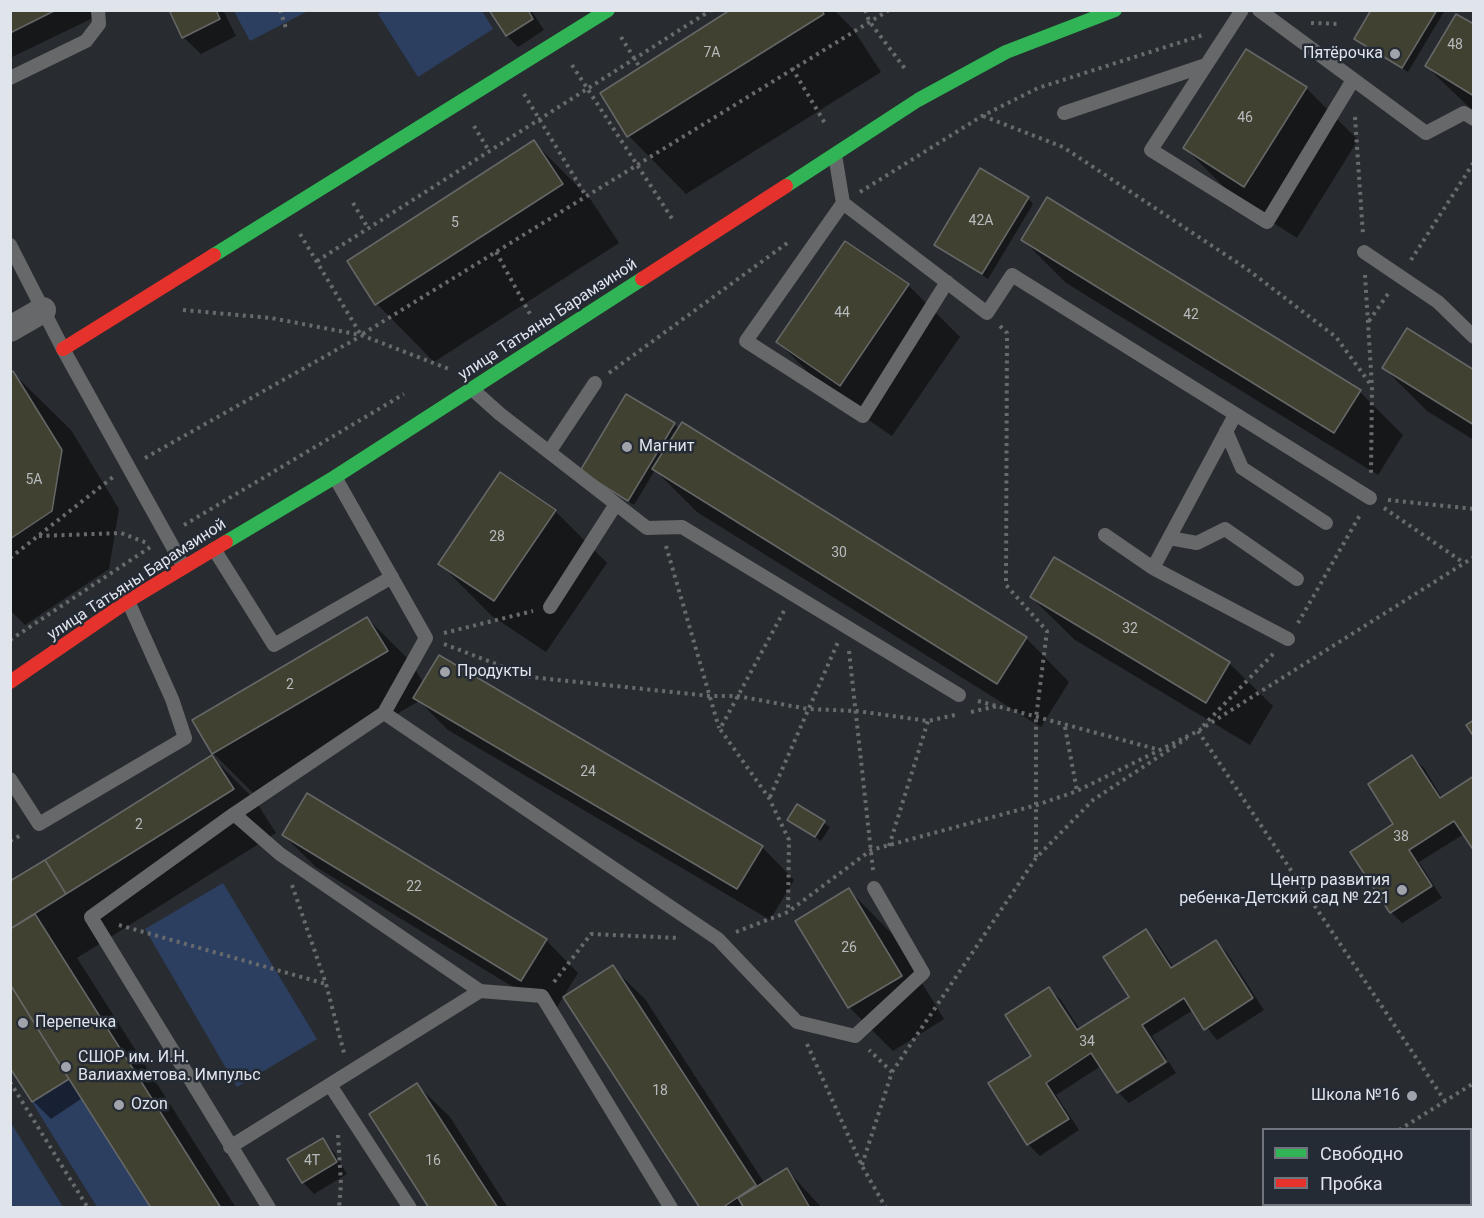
<!DOCTYPE html>
<meta charset="utf-8">
<style>
body{margin:0}
#map{position:relative;width:1484px;height:1218px;overflow:hidden;background:#282c30;font-family:Roboto,sans-serif}
canvas{display:block}
.frame{position:absolute;inset:0;border:12px solid #e0e4eb;pointer-events:none}
.legend{position:absolute;left:1262px;top:1128px;width:210px;height:78px;box-sizing:border-box;background:#252b34;border:2px solid #70757d;margin:0;padding:8px 10px;list-style:none;font-size:18px;color:#e0e4eb}
.legend li{display:flex;align-items:center;gap:12px;height:30px}
.legend b{width:30px;border:2px solid #70757d}
</style>
<div id="map">
<canvas width="1484" height="1218"></canvas>
<div class="frame"></div>
<ul class="legend">
<li><b style="height:8px;background:#30b455"></b>Свободно</li>
<li><b style="height:8px;background:#e5322d"></b>Пробка</li>
</ul>
</div>
<script>
const c = document.querySelector('canvas').getContext('2d');
c.lineJoin = 'round';
function paint(path, color) { c.fillStyle = color; c.fill(path, 'evenodd'); }
const poly = rows => new Path2D(rows.map(r => 'M' + r).join(''));
function trace(path, color, width, dash) { c.strokeStyle = color; c.lineWidth = width; c.lineCap = dash ? 'butt' : 'round'; c.setLineDash(dash || []); c.stroke(path); }
function label(font, color, halo, rows, align = 'center') {
  c.font = font + ' Roboto,sans-serif'; c.lineWidth = 5; c.setLineDash([]); c.textBaseline = 'middle'; c.strokeStyle = halo; c.fillStyle = color; for (const [text, x, y, turn = 0] of rows) {
    c.save(); c.translate(x, y); c.rotate((+turn || 0) * Math.PI / 180); c.textAlign = isNaN(turn) ? turn : align; if (halo) c.strokeText(text, 0, 0); c.fillText(text, 0, 0); c.restore();
  }
}
const green = poly([
 [234,11,308,11,250,41],
 [383,11,482,11,493,29,418,77,378,14],
 [223,883,317,1039,237,1087,145,929],
 [69,1079,151,1207,97,1207,32,1102],
 [11,1123,63,1207,11,1207]
]);
const shadow = poly([
 [10,10,90,10,93,18,10,58],
 [170,10,223,10,236,36,201,54,183,37],
 [491,10,531,10,544,30,518,47,507,36],
 [733,10,834,10,853,29,881,72,686,194,629,136],
 [1373,10,1445,10,1408,72,1356,39],
 [1474,26,1474,112,1426,66],
 [1247,51,1306,88,1358,140,1297,238,1237,200,1185,148],
 [534,142,591,200,619,243,434,362,377,304,349,261],
 [1028,198,1033,204,988,279,936,245],
 [1023,240,1360,392,1403,435,1378,475,1066,283],
 [908,285,960,337,892,436,829,393,778,342],
 [1383,367,1474,371,1474,440,1427,411],
 [13,373,71,430,119,509,109,569,25,625,10,610,10,374],
 [674,425,1026,638,1069,682,1041,727,697,512,655,470,634,505,587,476],
 [555,511,607,563,546,652,492,616,440,564],
 [1031,597,1229,663,1273,706,1250,745,1075,640],
 [367,618,411,662,424,684,762,847,794,880,770,920,448,730,419,701,256,796,213,753],
 [212,757,255,800,276,833,77,958,236,1208,153,1208,84,1097,51,1119,33,1101,10,1065,10,883],
 [1412,757,1424,768,1464,834,1419,862,1442,898,1402,923,1391,912,1395,824],
 [797,806,830,827,821,841,789,819],
 [283,835,546,940,578,973,554,1012,316,867],
 [849,890,892,934,944,1019,893,1051,849,1007,797,922],
 [1146,931,1157,942,1174,968,1216,942,1227,953,1264,1010,1217,1040,1193,1010,1152,1036,1167,1059,1118,1092,1101,1066,1056,1095,1079,1130,1040,1156,1028,1144,990,1084,1033,1057,1049,989,1061,1000,1080,1030,1131,997],
 [612,967,645,999,765,1184,787,1170,822,1208,702,1208],
 [1169,1062,1176,1073,1129,1103,1119,1093],
 [417,1085,450,1117,508,1208,430,1208],
 [322,1140,334,1152,347,1174,314,1194,303,1182]
]);
const building = poly([
 [10,10,56,10,10,33,10,10],
 [169,10,216,10,220,19,182,38,169,10],
 [489,10,528,10,533,19,506,36,489,10],
 [730,10,822,10,824,14,627,137,600,93,730,10],
 [1371,10,1437,10,1402,68,1354,39,1371,10],
 [1456,14,1474,24,1474,96,1425,66,1456,14],
 [1246,49,1307,87,1244,187,1183,148,1246,49],
 [534,140,563,184,375,305,347,261,534,140],
 [980,168,1029,197,982,274,934,245,980,168],
 [1047,197,1361,390,1334,433,1021,240,1047,197],
 [845,241,909,284,840,386,776,342,845,241],
 [1407,328,1474,370,1474,425,1382,368,1407,328],
 [13,371,62,450,52,511,10,539,10,373,13,371],
 [626,394,675,423,628,501,580,471,626,394],
 [682,422,1027,637,997,684,652,469,682,422],
 [500,472,556,510,494,601,438,564,500,472],
 [1054,557,1230,662,1206,703,1030,597,1054,557],
 [367,617,388,651,212,754,192,720,367,617],
 [439,655,763,846,737,889,413,698,439,655],
 [1474,720,1474,737,1466,725,1474,720],
 [212,755,234,789,66,894,45,860,212,755],
 [1412,755,1440,798,1474,776,1474,851,1454,821,1409,850,1432,886,1390,913,1350,852,1393,824,1368,784,1412,755],
 [307,793,547,939,521,981,282,835,307,793],
 [797,804,825,821,815,837,787,820,797,804],
 [45,860,66,894,10,929,10,881,45,860],
 [849,888,902,976,848,1008,795,921,849,888],
 [35,914,221,1208,151,1208,69,1079,10,984,10,929,35,914],
 [1146,929,1171,968,1216,940,1253,998,1204,1030,1184,998,1142,1025,1166,1062,1117,1093,1091,1053,1046,1083,1069,1119,1027,1145,988,1083,1031,1056,1005,1015,1049,987,1077,1030,1129,997,1103,957,1146,929],
 [613,965,756,1185,722,1208,700,1208,563,997,613,965],
 [10,984,69,1079,32,1102,10,1068,10,984],
 [417,1083,498,1208,429,1208,369,1114,417,1083],
 [1474,1137,1474,1208,1367,1208,1365,1204,1470,1204,1470,1139,1474,1137],
 [323,1138,337,1162,302,1183,287,1159,323,1138],
 [787,1168,810,1208,744,1208,738,1198,787,1168]
]);
const path = poly([
 [280,10,286,28],
 [865,10,869,21,906,70],
 [1311,23,1340,24],
 [621,37,639,66],
 [572,65,673,220],
 [792,68,826,125],
 [524,94,586,196],
 [983,116,1063,147,1247,269,1336,337,1371,385],
 [1355,117,1363,235],
 [474,126,489,151],
 [860,192,982,116,1038,88,1203,35],
 [353,203,368,228],
 [300,234,361,335,889,10],
 [496,252,530,314],
 [1411,260,1474,162],
 [317,261,711,10],
 [1365,275,1372,387,1371,475],
 [183,310,271,318,361,335,449,369],
 [1369,321,1390,291],
 [1000,326,1007,333,1006,585,1047,631,1036,718,1036,857],
 [609,373,790,241],
 [145,458,361,336],
 [1388,500,1474,509],
 [1384,508,1464,563],
 [184,525,404,394],
 [39,536,121,533,147,543],
 [666,546,719,728],
 [10,558,113,477],
 [784,611,720,729,769,798,789,840,788,912],
 [1298,623,1360,515],
 [444,633,533,611],
 [10,640,152,546],
 [444,644,530,677,710,696,737,696,808,709,857,711,928,721,955,715],
 [849,651,873,870],
 [978,701,1156,749],
 [971,712,997,706],
 [1203,726,1275,652],
 [1065,727,1077,791],
 [1198,731,1445,1101],
 [770,797,838,642],
 [10,841,23,834],
 [889,846,928,721],
 [292,885,326,984,344,1053],
 [119,925,326,984],
 [736,932,788,912,871,850,1037,805,1077,791,1198,731,1474,557],
 [554,982,591,934,679,938],
 [807,1044,862,1166,886,1208],
 [892,1072,1036,858,1093,800,1187,738],
 [10,1082,88,1208],
 [1399,1130,1474,1083],
 [338,1135,341,1184,339,1208],
 [862,1165,892,1072,869,1050],
 [1354,1204,1356,1208],
 [1271,1208,1276,1204]
]);
const lane = poly([
 [1242,10,1151,150,1267,222,1353,80],
 [1259,10,1426,133,1464,113,1474,119],
 [10,78,86,41,99,24,98,10],
 [1064,113,1206,65],
 [835,155,843,203,987,313,1012,275,1370,498],
 [843,203,746,341,863,416,947,282],
 [10,245,63,349,184,567],
 [1364,252,1438,302,1474,337],
 [472,389,500,414,647,528,682,527,959,695],
 [1226,431,1242,468,1326,523],
 [549,452,595,383],
 [335,477,426,638,384,713,718,939,797,1022,855,1036,923,973,874,888],
 [1105,535,1153,568,1288,639],
 [1169,538,1197,543,1225,529,1297,579],
 [214,549,274,645,392,577],
 [1153,568,1235,415],
 [550,607,616,504],
 [10,779,39,824,185,738,172,699,128,601],
 [234,814,384,713],
 [330,1085,410,1208],
 [230,1147,480,991],
 [269,1208,91,917,234,814,280,854,480,991,542,996,671,1208]
]);
const street = poly([
 [10,329,43,310]
]);
const fast = poly([
 [786,186,918,100,1006,52,1115,10],
 [214,255,608,10],
 [226,542,335,477,642,279]
]);
const jam = poly([
 [642,279,786,186],
 [63,349,214,255],
 [10,682,128,601,226,542]
]);
const markers = [
 [1395,54,6,"#a0a4aa"],
 [627,447,6,"#a0a4aa"],
 [445,672,6,"#a0a4aa"],
 [1402,890,6,"#a0a4aa"],
 [23,1023,6,"#a0a4aa"],
 [66,1067,6,"#a0a4aa"],
 [1412,1096,6,"#a0a4aa"],
 [119,1105,6,"#a0a4aa"]
];
const numberNames = [
 ["48",1455,45],
 ["7А",712,53],
 ["46",1245,118],
 ["42А",981,221],
 ["5",455,223],
 ["44",842,313],
 ["42",1191,315],
 ["5А",34,480],
 ["28",497,537],
 ["30",839,553],
 ["32",1130,629],
 ["2",290,685],
 ["24",588,772],
 ["2",139,825],
 ["38",1401,837],
 ["22",414,887],
 ["26",849,948],
 ["34",1087,1042],
 ["18",660,1091],
 ["4Т",312,1161],
 ["16",433,1161]
];
const poiNames = [
 ["Пятёрочка",1383,54,"right"],
 ["Магнит",639,447],
 ["Продукты",457,672],
 ["Центр развития",1390,881,"right"],
 ["ребенка-Детский сад № 221",1390,899,"right"],
 ["Перепечка",35,1023],
 ["СШОР им. И.Н.",78,1058],
 ["Валиахметова. Импульс",78,1076],
 ["Школа №16",1400,1096,"right"],
 ["Ozon",131,1105]
];
const streetNames = [
 ["улица Татьяны Барамзиной",548,320,-33],
 ["улица Татьяны Барамзиной",137,580,-33]
];
paint(green, '#2c3f61');
paint(shadow, '#0007');
paint(building, '#414132');
trace(building, '#666767', 1.5);
trace(path, '#686a6c', 4, [3, 4.5]);
trace(lane, '#666869', 14);
trace(street, '#666869', 26);
trace(fast, '#30b455', 14);
trace(jam, '#e5322d', 14);
for (const [x, y, r, color] of markers) { const dot = new Path2D(); dot.arc(x, y, r, 0, 2 * Math.PI); c.fillStyle = color; c.fill(dot); trace(dot, '#252b34', 2); }
label('14px', '#b8bbbd', null, numberNames);
label('16px', '#e0e4eb', '#252b34', poiNames, 'left');
label('16px', '#e0e4eb', '#252b34', streetNames);
</script>
